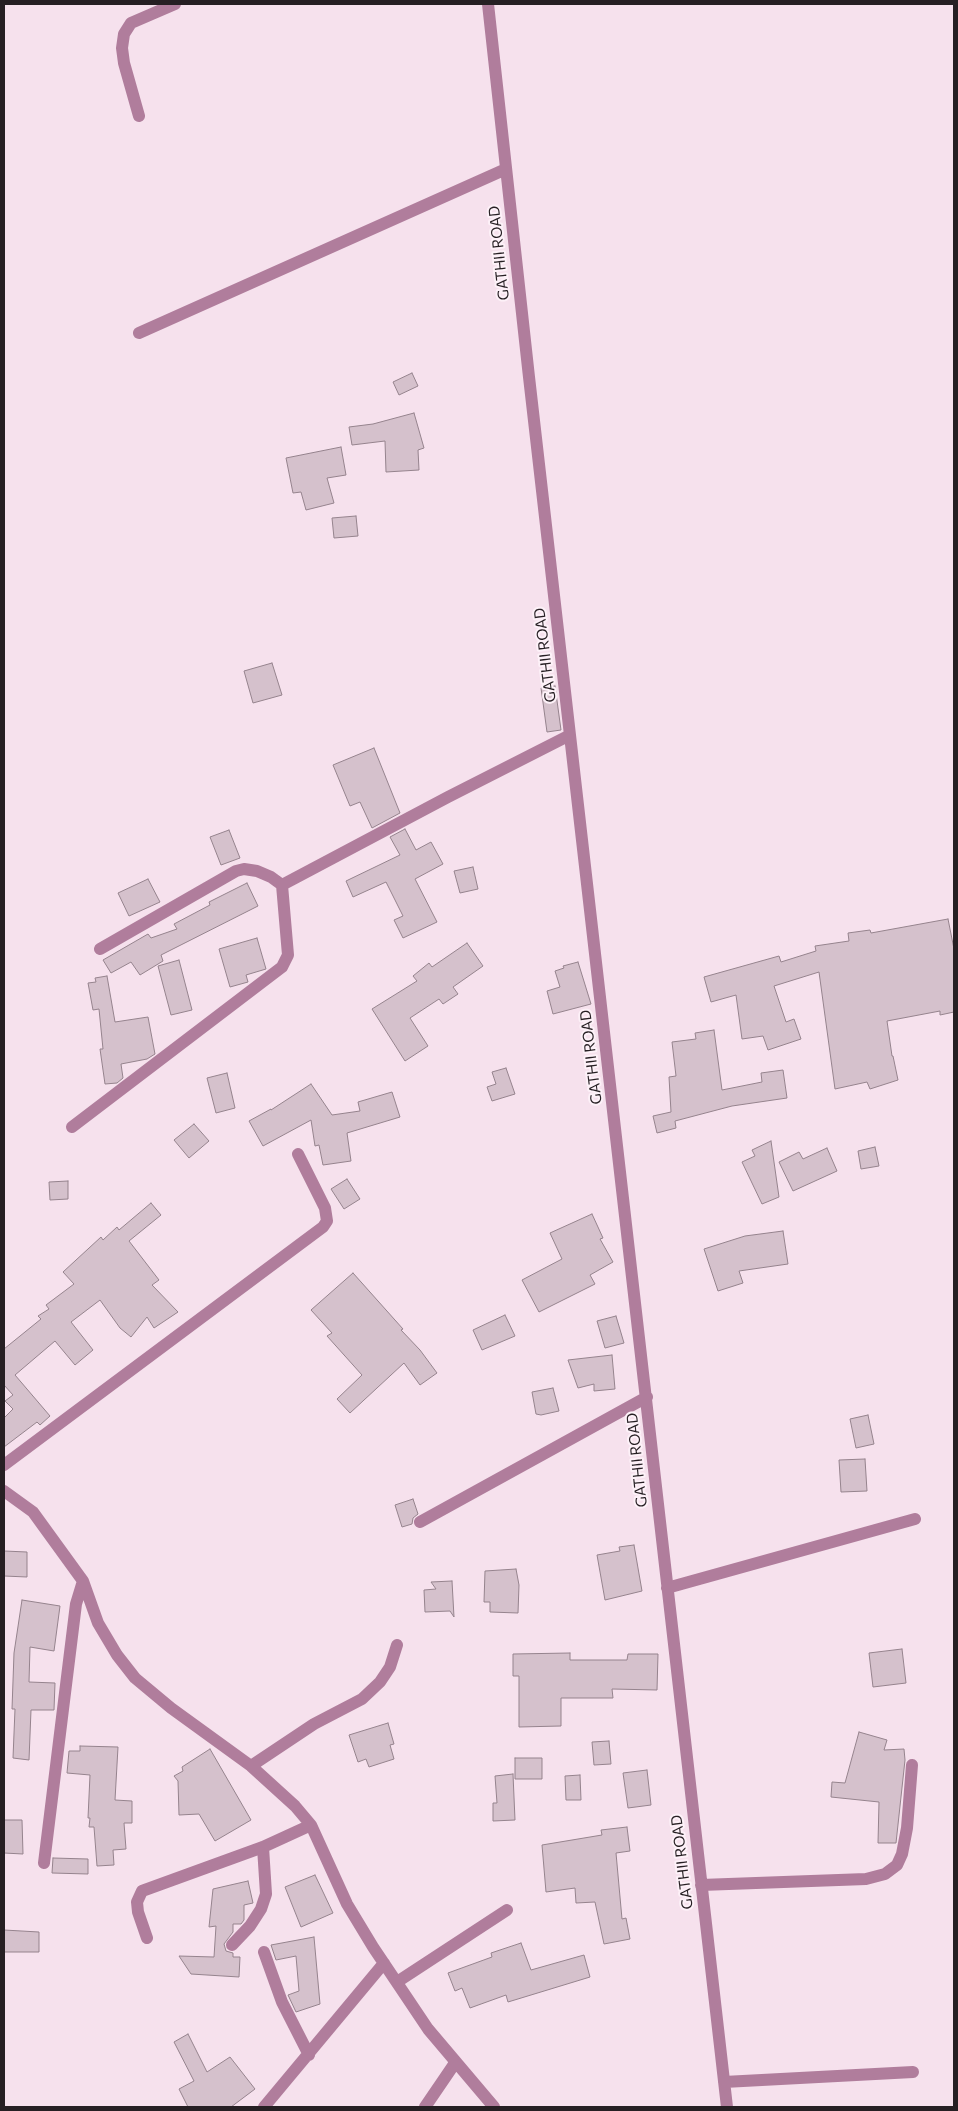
<!DOCTYPE html>
<style>
body{margin:0}
#map{position:relative;width:958px;height:2111px;overflow:hidden;background:#f6e1ed;font-family:Commissioner,sans-serif}
canvas{display:block}
.frame{position:absolute;inset:0;border:5px solid #261f23;pointer-events:none}
</style>
<div id="map">
<canvas width="958" height="2111"></canvas>
<div class="frame"></div>
</div>
<script>
const c = document.querySelector('canvas').getContext('2d');
c.lineJoin = 'round';
function paint(path, color) { c.fillStyle = color; c.fill(path, 'evenodd'); }
const poly = rows => new Path2D(rows.map(r => 'M' + r).join(''));
function trace(path, color, width, dash) { c.strokeStyle = color; c.lineWidth = width; c.lineCap = dash ? 'butt' : 'round'; c.setLineDash(dash || []); c.stroke(path); }
function label(font, color, halo, rows, align = 'center') {
  c.font = font + ' Commissioner,sans-serif'; c.lineWidth = 4; c.setLineDash([]); c.textBaseline = 'middle'; c.strokeStyle = halo; c.fillStyle = color; for (const [text, x, y, turn = 0] of rows) {
    c.save(); c.translate(x, y); c.rotate((+turn || 0) * Math.PI / 180); c.textAlign = isNaN(turn) ? turn : align; if (halo) c.strokeText(text, 0, 0); c.fillText(text, 0, 0); c.restore();
  }
}
const building = poly([
 [412,373,418,386,399,395,393,382,412,373],
 [414,413,424,448,418,450,419,470,386,472,385,441,352,445,349,427,373,424,414,413],
 [341,447,346,475,327,478,334,503,306,510,301,492,293,493,286,458,341,447],
 [356,516,358,536,334,538,332,518,356,516],
 [272,663,282,695,253,703,244,671,272,663],
 [555,686,561,730,547,732,541,688,555,686],
 [374,748,400,813,372,828,360,802,350,806,333,765,374,748],
 [405,829,416,850,431,842,443,864,415,879,437,922,403,938,394,920,403,916,386,882,353,897,346,881,400,855,390,837,405,829],
 [229,830,240,858,221,865,210,837,229,830],
 [473,867,478,889,460,893,454,871,473,867],
 [148,879,160,902,129,916,118,893,148,879],
 [247,883,258,906,161,955,163,961,140,975,131,962,111,973,103,960,148,934,151,938,177,929,174,924,210,905,209,902,247,883],
 [948,919,954,949,954,1012,940,1015,940,1011,887,1021,892,1056,893,1056,898,1080,870,1089,867,1082,835,1089,819,972,774,986,786,1022,794,1019,801,1039,768,1050,763,1036,742,1039,736,995,711,1002,704,977,779,956,781,962,816,951,815,946,849,941,848,933,870,930,871,933,948,919],
 [257,938,266,969,246,975,248,982,230,987,219,949,257,938],
 [467,943,483,966,453,987,458,994,443,1004,439,999,410,1018,428,1046,405,1061,372,1009,417,981,413,976,429,963,432,967,467,943],
 [179,960,192,1010,171,1015,158,966,179,960],
 [578,962,591,1004,553,1014,547,991,560,987,555,971,564,968,563,966,578,962],
 [107,976,115,1022,148,1017,155,1054,147,1059,121,1064,123,1078,117,1083,105,1084,100,1049,103,1049,99,1009,93,1010,88,983,96,982,95,978,107,976],
 [714,1030,722,1090,762,1082,761,1073,783,1070,787,1098,732,1106,675,1121,676,1128,657,1133,653,1116,671,1112,669,1077,676,1076,672,1042,696,1039,695,1033,714,1030],
 [506,1068,515,1094,492,1101,487,1087,496,1084,492,1072,506,1068],
 [227,1073,235,1108,216,1113,207,1078,227,1073],
 [311,1084,332,1115,360,1111,358,1102,392,1092,400,1117,347,1133,351,1161,323,1165,319,1145,315,1146,311,1120,263,1146,249,1121,271,1109,271,1110,311,1084],
 [194,1124,209,1141,189,1158,174,1140,194,1124],
 [771,1141,779,1197,762,1204,742,1162,755,1156,752,1150,771,1141],
 [875,1147,879,1166,861,1169,858,1151,875,1147],
 [827,1148,837,1171,793,1191,779,1162,799,1152,803,1159,827,1148],
 [347,1179,360,1199,344,1209,331,1189,347,1179],
 [68,1181,68,1199,50,1200,49,1182,68,1181],
 [151,1203,161,1215,129,1241,159,1280,152,1285,178,1312,154,1328,147,1317,131,1337,120,1328,100,1300,71,1322,93,1350,75,1365,55,1341,15,1375,50,1416,40,1425,37,1422,4,1447,4,1418,13,1409,5,1401,13,1395,4,1385,4,1349,41,1319,38,1316,49,1309,46,1305,74,1284,63,1272,101,1237,103,1240,117,1227,119,1230,151,1203],
 [592,1214,603,1238,600,1239,613,1262,590,1275,595,1284,539,1312,522,1280,562,1259,550,1233,592,1214],
 [783,1231,788,1264,739,1271,743,1283,718,1291,704,1249,745,1236,783,1231],
 [353,1273,403,1329,401,1330,420,1350,437,1373,420,1385,404,1363,350,1413,337,1399,362,1375,327,1336,332,1333,311,1310,353,1273],
 [505,1315,515,1336,482,1350,473,1330,505,1315],
 [616,1316,624,1343,605,1348,597,1321,616,1316],
 [612,1355,615,1389,594,1391,594,1384,578,1388,568,1360,612,1355],
 [553,1388,559,1411,541,1415,536,1414,532,1392,553,1388],
 [868,1415,874,1444,856,1448,850,1419,868,1415],
 [865,1459,867,1491,841,1492,839,1460,865,1459],
 [413,1499,418,1514,413,1518,412,1524,402,1527,395,1505,413,1499],
 [634,1545,642,1591,605,1600,597,1555,620,1551,619,1547,634,1545],
 [4,1551,27,1552,27,1577,4,1576,4,1551],
 [516,1569,519,1585,518,1613,490,1612,490,1602,484,1602,485,1571,516,1569],
 [452,1581,454,1617,450,1611,425,1612,424,1590,436,1589,431,1582,452,1581],
 [22,1600,60,1606,54,1651,30,1647,29,1682,55,1683,54,1710,31,1710,29,1760,13,1758,15,1709,12,1709,14,1653,22,1600],
 [902,1649,906,1683,873,1687,869,1653,902,1649],
 [570,1653,570,1660,627,1660,628,1654,658,1654,657,1690,612,1689,613,1698,561,1698,561,1726,519,1727,519,1676,513,1676,513,1654,570,1653],
 [388,1723,394,1744,390,1745,394,1759,369,1767,366,1759,358,1762,349,1735,388,1723],
 [859,1732,887,1740,884,1750,904,1749,905,1760,896,1843,878,1843,879,1802,831,1797,832,1782,845,1783,859,1732],
 [609,1741,611,1764,594,1765,592,1742,609,1741],
 [80,1746,118,1747,115,1800,132,1801,132,1823,124,1823,126,1849,113,1850,114,1865,97,1866,94,1827,89,1827,90,1818,88,1818,90,1775,67,1773,69,1751,80,1751,80,1746],
 [210,1749,251,1820,215,1841,199,1814,179,1815,178,1781,174,1776,183,1771,182,1767,210,1749],
 [515,1758,542,1758,542,1779,515,1779,515,1758],
 [647,1770,651,1805,628,1808,623,1773,647,1770],
 [513,1774,515,1820,493,1821,493,1803,497,1803,495,1776,513,1774],
 [580,1775,581,1800,566,1800,565,1776,580,1775],
 [4,1820,22,1820,23,1854,4,1853,4,1820],
 [627,1827,630,1851,616,1853,622,1919,626,1918,630,1939,604,1944,595,1902,576,1903,575,1888,546,1892,542,1845,602,1835,601,1830,627,1827],
 [53,1858,88,1859,88,1874,52,1873,53,1858],
 [315,1875,333,1913,301,1927,285,1887,315,1875],
 [248,1881,253,1903,244,1905,244,1920,241,1924,233,1924,233,1932,224,1944,226,1951,233,1953,233,1957,240,1957,239,1977,191,1974,179,1956,214,1957,216,1926,209,1927,213,1889,248,1881],
 [4,1930,39,1932,39,1952,4,1952,4,1930],
 [314,1937,320,2004,296,2012,288,1995,299,1991,296,1956,276,1960,271,1945,314,1937],
 [521,1943,531,1970,584,1955,590,1977,508,2002,506,1995,470,2008,462,1988,455,1991,448,1973,492,1957,491,1953,521,1943],
 [188,2034,207,2072,230,2057,255,2089,231,2107,188,2107,179,2089,194,2081,174,2042,188,2034]
]);
const minor = poly([
 [488,4,529,377,727,2107],
 [139,116,124,63,122,48,124,34,131,23,175,4],
 [139,333,506,169],
 [282,885,448,797,570,735],
 [72,1127,282,967,288,955,282,885,271,877,257,871,244,869,236,871,100,949],
 [4,1465,323,1227,327,1221,325,1208,298,1154],
 [4,1491,33,1512,83,1581,98,1623,117,1655,135,1678,171,1708,251,1766,295,1806,311,1825,347,1904,373,1947,428,2029,494,2107],
 [420,1522,647,1397],
 [667,1588,915,1519],
 [251,1766,314,1724,362,1699,380,1682,390,1667,397,1645],
 [44,1863,76,1604,83,1581],
 [701,1885,866,1879,885,1874,897,1865,902,1854,907,1828,912,1765],
 [147,1938,138,1912,137,1902,142,1891,263,1847,311,1825],
 [232,1945,250,1926,261,1909,266,1894,263,1847],
 [264,1952,282,2002,309,2055],
 [397,1982,507,1910],
 [724,2082,913,2072],
 [264,2107,384,1963],
 [425,2107,455,2063]
]);
const streetNames = [
 ["GATHII ROAD",499,253,-96],
 ["GATHII ROAD",545,655,-97],
 ["GATHII ROAD",591,1057,-97],
 ["GATHII ROAD",637,1460,-96],
 ["GATHII ROAD",682,1862,-97]
];
paint(building, '#d5c1cc');
trace(building, '#95838d', 1);
trace(minor, '#b07d9c', 12);
label('15px', '#261f23', '#fdf1f8', streetNames);
</script>
